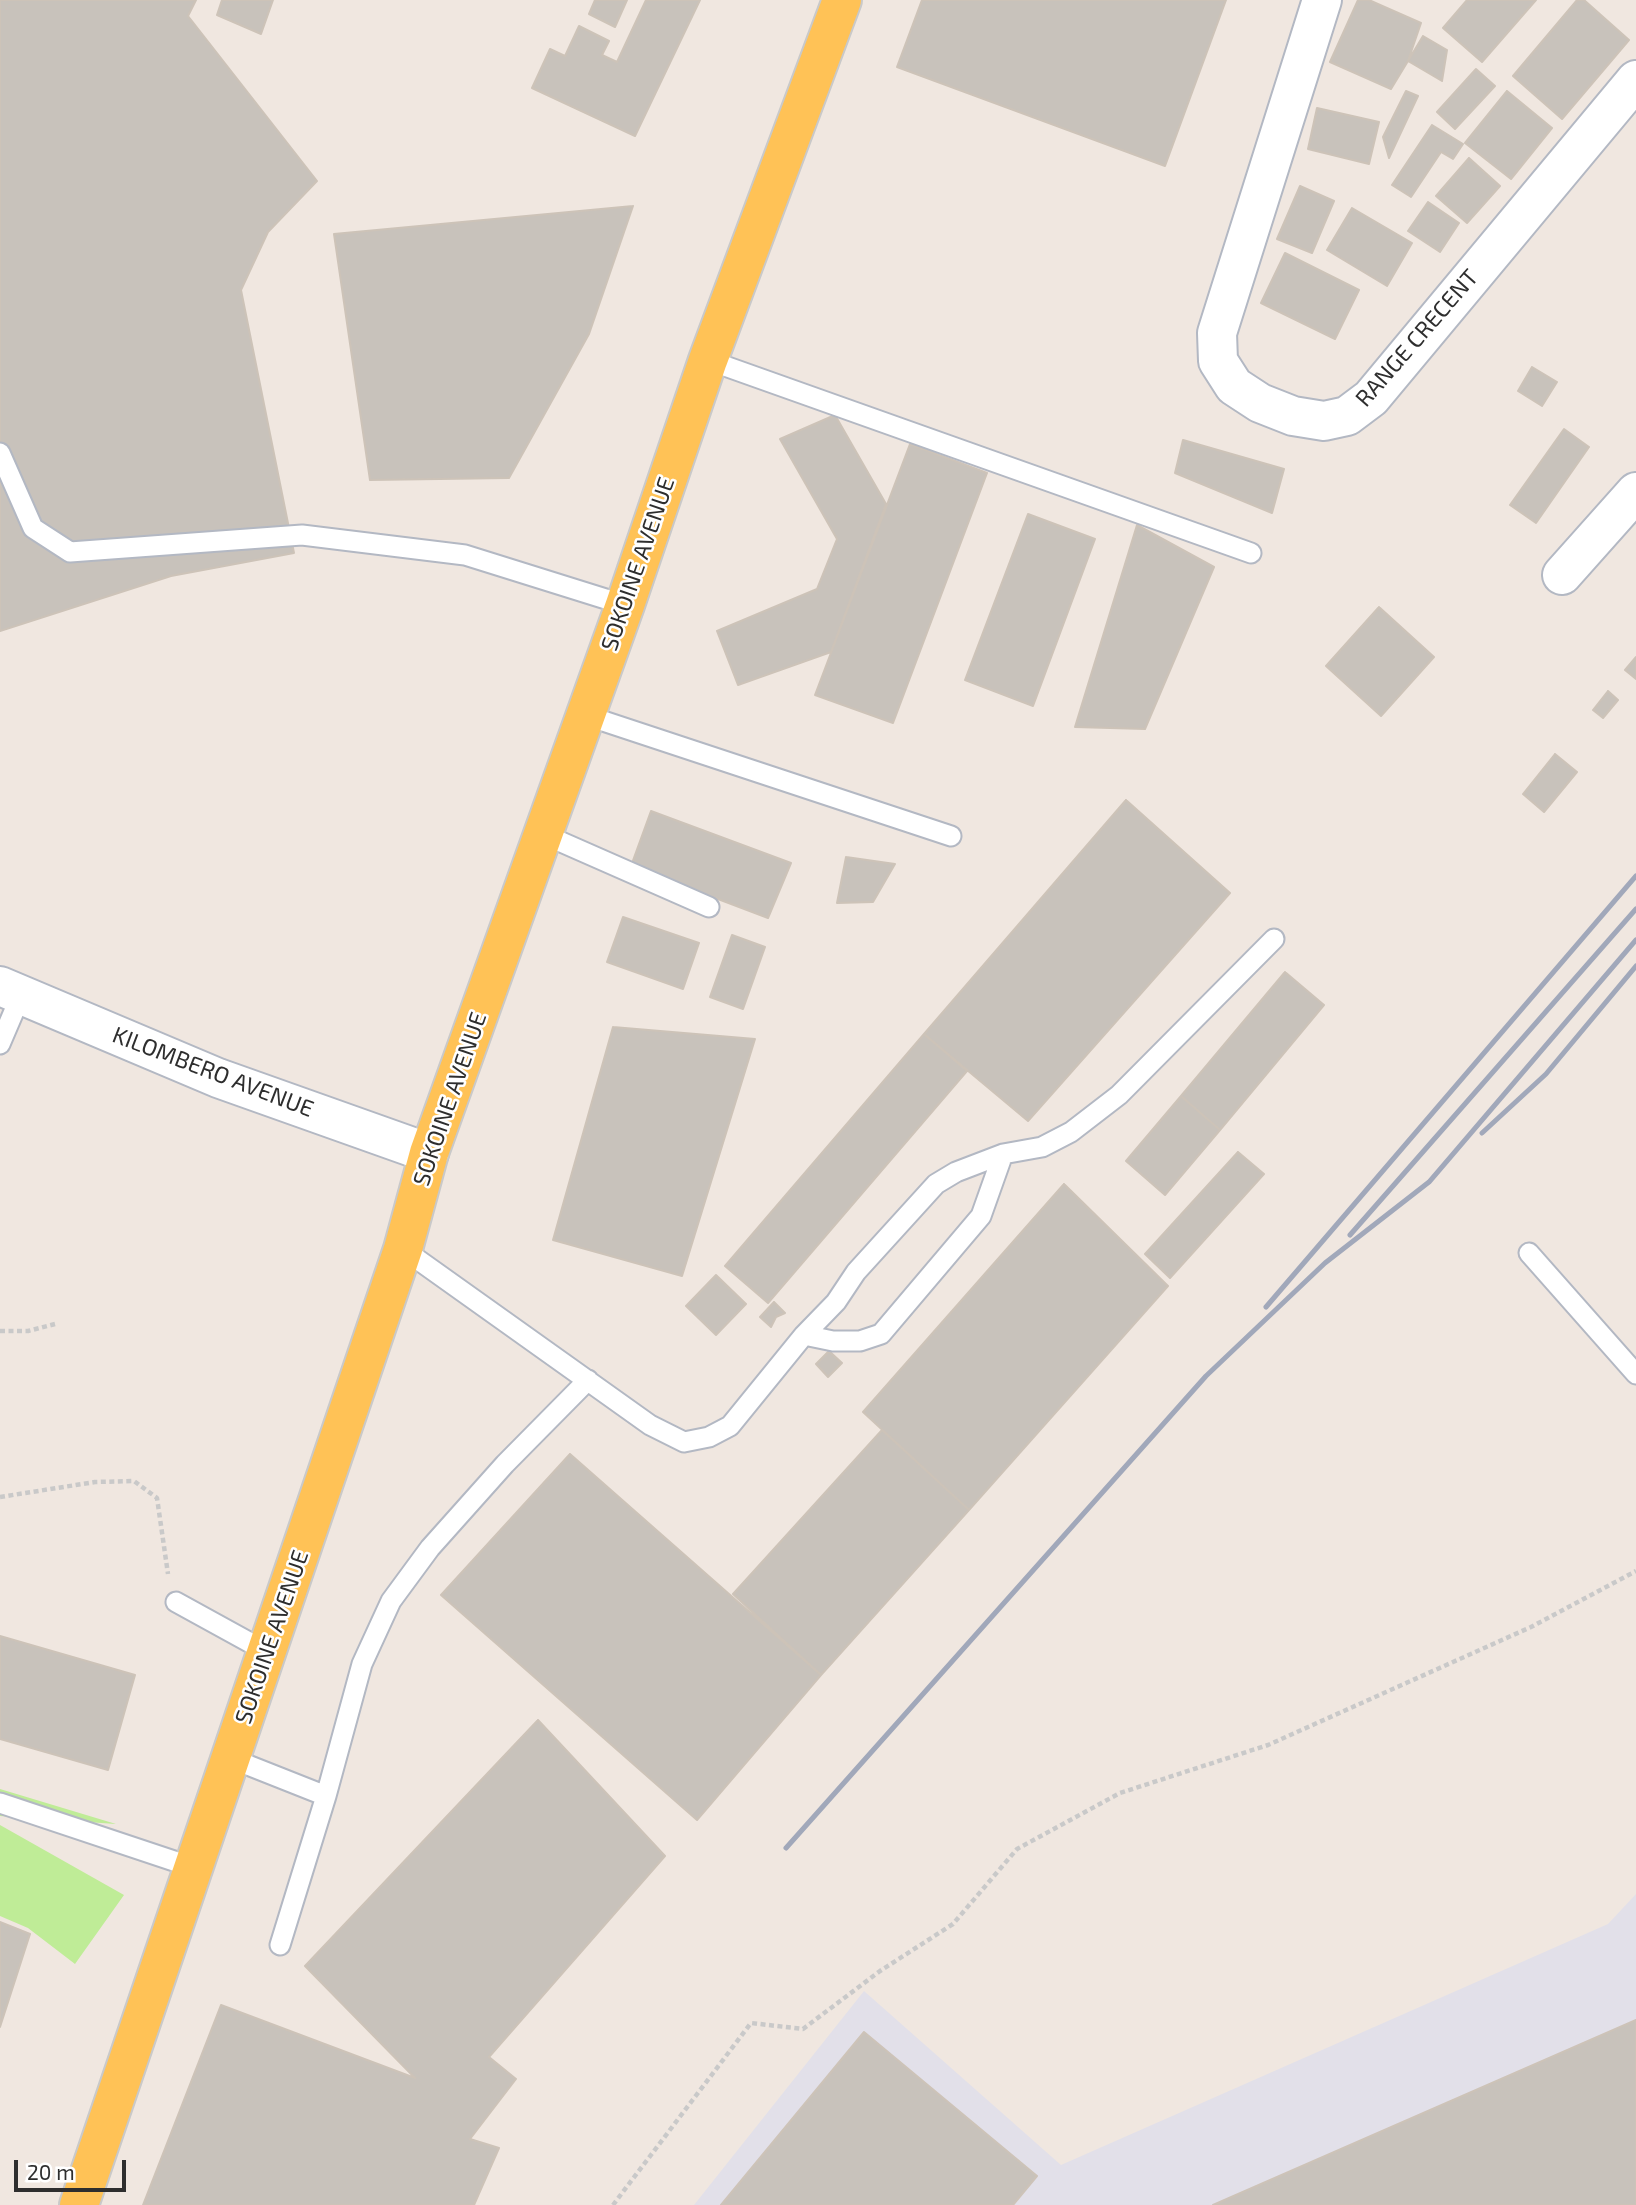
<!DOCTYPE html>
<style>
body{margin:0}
#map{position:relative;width:1636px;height:2205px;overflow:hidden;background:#f0e7e0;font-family:"Exo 2",sans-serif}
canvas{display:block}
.scale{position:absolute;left:14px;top:2160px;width:112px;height:32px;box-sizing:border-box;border:4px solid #2e2e2e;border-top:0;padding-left:9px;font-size:21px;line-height:24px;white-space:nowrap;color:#2e2e2e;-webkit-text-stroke:5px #fff;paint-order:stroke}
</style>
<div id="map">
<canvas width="1636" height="2205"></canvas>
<div class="scale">20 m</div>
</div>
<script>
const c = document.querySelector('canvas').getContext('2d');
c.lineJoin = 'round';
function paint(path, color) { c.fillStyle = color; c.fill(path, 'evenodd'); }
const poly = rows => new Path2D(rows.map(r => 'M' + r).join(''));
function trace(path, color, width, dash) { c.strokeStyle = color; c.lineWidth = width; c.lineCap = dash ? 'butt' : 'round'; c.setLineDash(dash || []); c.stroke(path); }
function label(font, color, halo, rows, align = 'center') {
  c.font = font + ' "Exo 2",sans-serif'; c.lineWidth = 5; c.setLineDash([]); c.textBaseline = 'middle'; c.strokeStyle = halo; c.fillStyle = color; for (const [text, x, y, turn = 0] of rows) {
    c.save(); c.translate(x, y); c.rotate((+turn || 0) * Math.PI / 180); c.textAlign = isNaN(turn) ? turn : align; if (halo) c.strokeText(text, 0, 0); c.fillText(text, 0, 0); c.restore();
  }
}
const industrial = poly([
 [1636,1894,1636,2205,694,2205,864,1991,1061,2165,1608,1924]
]);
const green = poly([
 [0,1789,116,1824,0,1816],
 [0,1825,124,1895,75,1964,28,1928,0,1916]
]);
const building = poly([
 [0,0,196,0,188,16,317,181,268,232,241,290,294,553,171,576,0,631,0,0],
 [222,0,273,0,261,34,217,15,222,0],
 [595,0,627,0,615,27,589,14,595,0],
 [646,0,700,0,635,136,532,88,550,49,565,56,579,26,609,41,602,55,617,62,646,0],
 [922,0,1226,0,1165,166,897,67,922,0],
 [1358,0,1369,0,1421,23,1408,61,1391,89,1330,62,1358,0],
 [1467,0,1536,0,1482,62,1443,28,1467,0],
 [1577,0,1584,0,1629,40,1562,119,1513,76,1577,0],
 [1423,36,1447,50,1442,81,1408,61,1423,36],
 [1476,69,1495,86,1455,129,1437,112,1476,69],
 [1406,91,1418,96,1389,158,1383,137,1406,91],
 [1507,91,1552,128,1511,179,1465,143,1507,91],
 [1317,108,1379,122,1369,164,1308,149,1317,108],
 [1432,125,1463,144,1453,159,1441,152,1411,197,1392,185,1432,125],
 [1469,158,1500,186,1467,223,1436,196,1469,158],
 [1300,186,1334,201,1312,253,1277,239,1300,186],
 [1428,202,1459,223,1440,252,1408,231,1428,202],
 [633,206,589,334,509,478,370,480,334,234,633,206],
 [1352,208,1412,243,1387,286,1327,250,1352,208],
 [1285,253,1359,290,1335,339,1261,303,1285,253],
 [1532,367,1557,382,1542,406,1518,391,1532,367],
 [835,415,886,504,831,652,738,685,717,631,817,589,837,539,780,439,835,415],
 [1564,429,1589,447,1536,523,1510,505,1564,429],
 [1183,440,1284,469,1272,513,1175,473,1183,440],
 [910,444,987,473,893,723,815,695,910,444],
 [1028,514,1095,539,1033,706,965,680,1028,514],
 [1137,525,1214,567,1145,729,1075,727,1137,525],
 [1379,607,1434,657,1381,716,1326,666,1379,607],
 [1636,657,1636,679,1625,670,1636,657],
 [1608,691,1618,700,1603,718,1593,710,1608,691],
 [1555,754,1577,772,1544,812,1523,794,1555,754],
 [1126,800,1230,893,1028,1121,924,1034,1126,800],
 [651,811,791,863,768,918,631,866,651,811],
 [846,857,895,864,873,902,837,903,846,857],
 [623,917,699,943,683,989,607,962,623,917],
 [732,935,765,947,743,1009,710,997,732,935],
 [1285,972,1324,1005,1220,1130,1181,1096,1285,972],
 [613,1027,755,1039,682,1276,553,1240,613,1027],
 [924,1034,967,1071,768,1303,725,1266,924,1034],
 [1181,1096,1220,1130,1165,1195,1126,1161,1181,1096],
 [1238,1152,1264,1174,1170,1278,1145,1254,1238,1152],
 [1064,1184,1168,1286,969,1510,863,1412,1064,1184],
 [716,1275,746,1304,716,1335,686,1306,716,1275],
 [774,1302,785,1313,776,1317,771,1327,760,1317,774,1302],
 [829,1351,842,1363,828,1377,816,1364,829,1351],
 [882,1430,969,1510,821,1675,733,1594,882,1430],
 [570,1454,821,1675,697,1820,441,1595,570,1454],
 [0,1636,135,1675,108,1770,0,1739,0,1636],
 [538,1720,665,1856,489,2057,516,2079,470,2139,499,2148,474,2205,143,2205,221,2005,415,2078,305,1966,538,1720],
 [0,1922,30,1934,0,2027,0,1922],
 [1636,2020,1636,2205,1213,2205,1636,2020],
 [864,2032,1037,2176,1013,2205,721,2205,864,2032]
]);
const path = poly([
 [0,1331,28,1331,55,1324],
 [0,1497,95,1482,134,1481,157,1498,168,1574],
 [613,2205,751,2023,803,2029,880,1971,953,1924,1017,1849,1120,1793,1268,1745,1531,1627,1636,1571]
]);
const service = poly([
 [708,360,1251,553],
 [0,453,33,528,70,552,302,535,465,555,625,605],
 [585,715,951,836],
 [543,834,709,907],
 [0,1044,21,995],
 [403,1249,650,1425,684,1442,709,1437,730,1426,804,1335,836,1302,856,1272,936,1184,956,1172,1003,1154,1042,1147,1071,1132,1119,1095,1274,939],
 [1529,1253,1636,1374],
 [804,1335,833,1341,860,1341,881,1334,981,1216,1003,1154],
 [176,1602,267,1652],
 [230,1758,326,1796],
 [0,1803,192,1867],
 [280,1945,326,1796,362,1664,391,1601,430,1548,505,1464,588,1380]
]);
const minor = poly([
 [1322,0,1217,333,1218,361,1234,386,1260,403,1293,416,1324,421,1347,416,1371,398,1636,80],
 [1562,575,1636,492],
 [0,986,218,1078,429,1153]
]);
const primary = poly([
 [79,2205,403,1249,429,1153,625,605,708,360,842,0]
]);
const rail = poly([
 [1482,1133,1546,1074,1636,966],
 [1350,1235,1636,909],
 [1266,1307,1636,876],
 [786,1848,1206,1376,1325,1263,1429,1182,1636,940]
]);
const streetNames = [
 ["RANGE CRECENT",1417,338,-49],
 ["SOKOINE AVENUE",638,564,-71],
 ["KILOMBERO AVENUE",213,1072,21],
 ["SOKOINE AVENUE",450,1099,-71],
 ["SOKOINE AVENUE",272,1637,-71]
];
paint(industrial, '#e2e0e9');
paint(green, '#bfec97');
paint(building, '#c8c2bb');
trace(building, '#cdc3b8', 2);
trace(service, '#b3b8c3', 23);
trace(minor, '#b3b8c3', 42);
trace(primary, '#c9c9c9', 42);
trace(path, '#c9c9c9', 4.5, [5, 3.5]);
trace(service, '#fff', 19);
trace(minor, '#fff', 38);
trace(primary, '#ffc256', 38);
trace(rail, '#a1a8ba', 5);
label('23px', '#2e2e2e', '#fff', streetNames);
</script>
